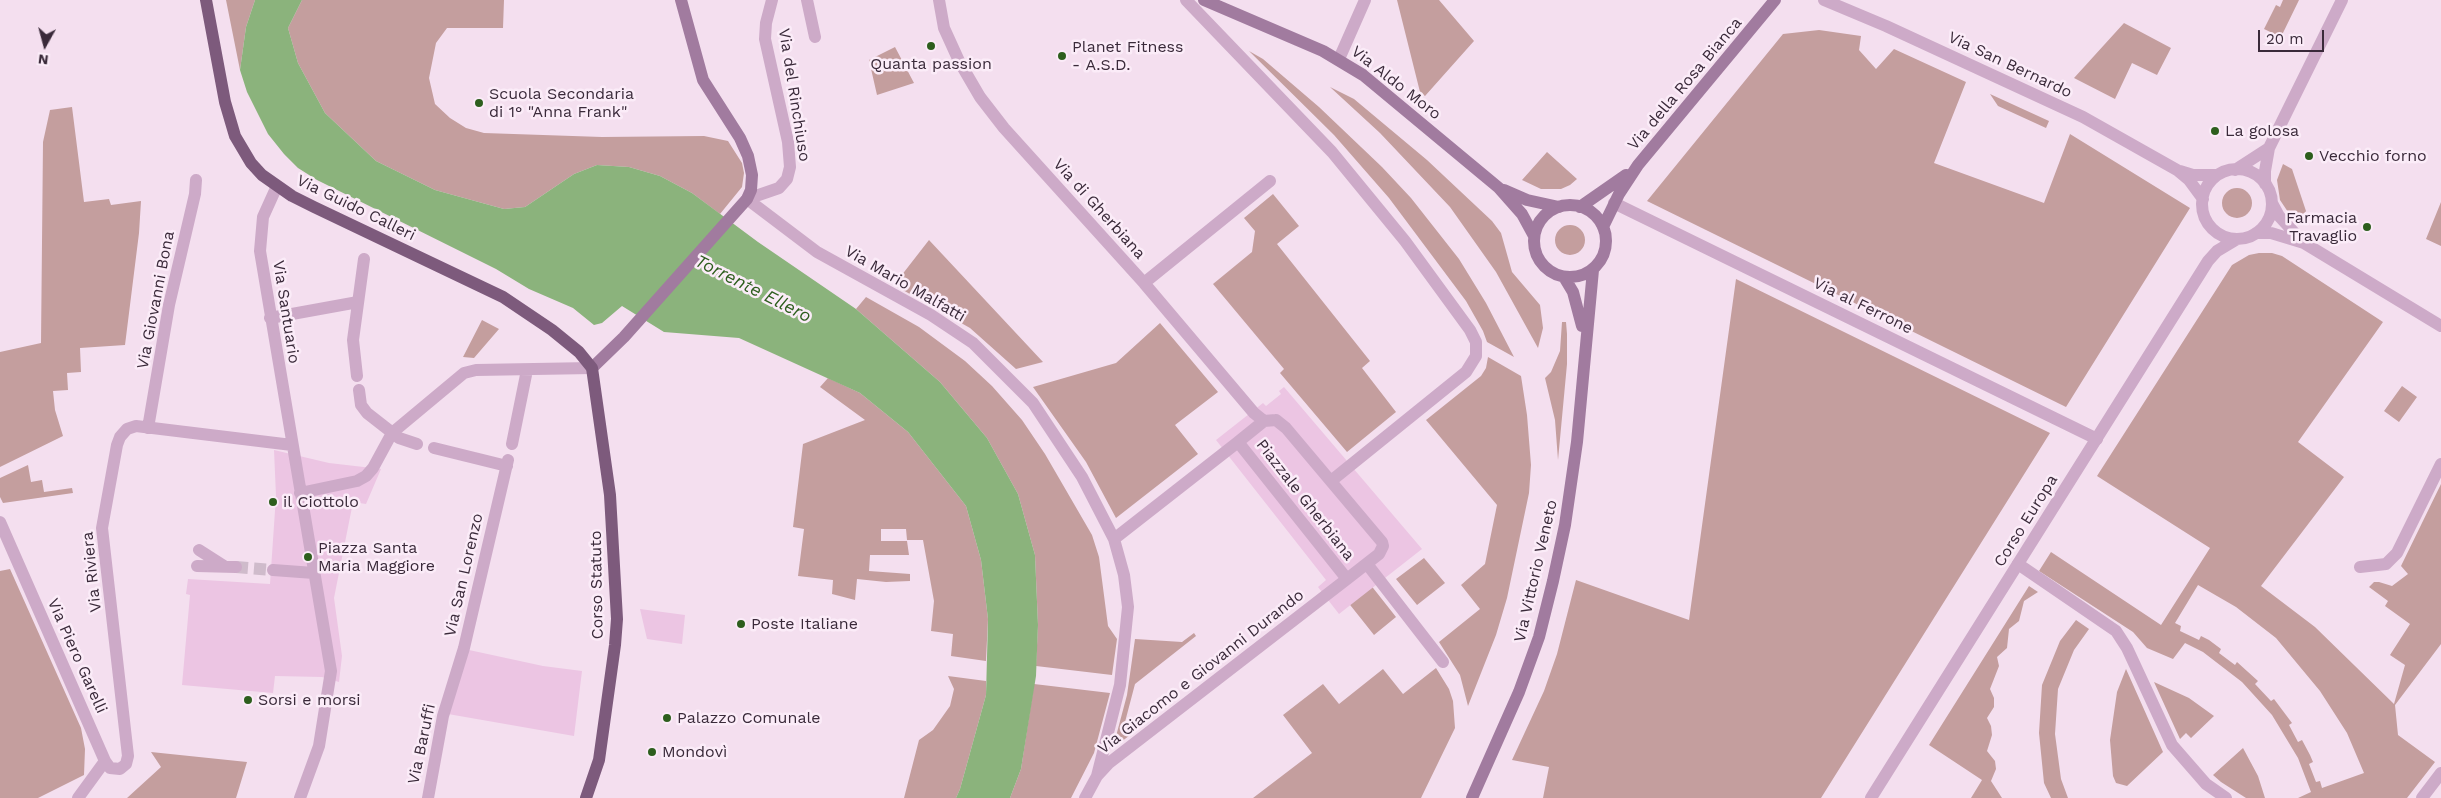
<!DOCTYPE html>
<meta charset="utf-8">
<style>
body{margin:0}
#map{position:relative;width:2441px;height:798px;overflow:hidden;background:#f4dfef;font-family:"Work Sans",sans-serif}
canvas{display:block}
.north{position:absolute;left:20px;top:20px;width:50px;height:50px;-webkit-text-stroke:4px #fbecf8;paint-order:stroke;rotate:187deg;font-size:14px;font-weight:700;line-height:20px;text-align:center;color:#3a2a3a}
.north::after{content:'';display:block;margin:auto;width:18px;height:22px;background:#3a2a3a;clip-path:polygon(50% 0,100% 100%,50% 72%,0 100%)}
.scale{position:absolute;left:2258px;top:30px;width:66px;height:22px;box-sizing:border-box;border:2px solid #3a2a3a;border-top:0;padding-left:6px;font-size:15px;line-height:18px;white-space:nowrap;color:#3a2a3a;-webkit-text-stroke:4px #fbecf8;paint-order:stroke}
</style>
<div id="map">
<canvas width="2441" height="798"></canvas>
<div class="north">N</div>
<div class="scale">20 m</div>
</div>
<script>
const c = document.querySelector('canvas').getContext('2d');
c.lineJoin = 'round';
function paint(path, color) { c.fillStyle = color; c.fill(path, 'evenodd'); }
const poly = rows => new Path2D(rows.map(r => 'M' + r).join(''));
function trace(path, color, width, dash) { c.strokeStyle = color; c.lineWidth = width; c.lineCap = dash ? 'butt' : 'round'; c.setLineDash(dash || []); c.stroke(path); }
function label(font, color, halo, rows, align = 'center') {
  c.font = font + ' "Work Sans",sans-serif'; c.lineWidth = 5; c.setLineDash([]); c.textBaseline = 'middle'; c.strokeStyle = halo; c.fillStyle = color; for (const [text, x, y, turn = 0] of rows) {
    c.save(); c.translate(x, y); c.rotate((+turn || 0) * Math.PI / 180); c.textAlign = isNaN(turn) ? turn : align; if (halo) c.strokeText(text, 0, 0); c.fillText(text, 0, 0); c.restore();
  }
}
const green = poly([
 [226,0,255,0,246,27,240,70],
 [302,0,504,0,503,28,447,28,436,43,429,78,435,104,450,118,466,128,484,133,602,137,704,136,728,141,742,163,744,173,742,187,720,214,692,193,660,176,629,167,597,165,574,174,525,207,504,209,435,190,376,161,325,113,298,63,288,28],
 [1397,0,1439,0,1474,41,1425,96,1420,92],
 [2283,0,2299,0,2281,37,2264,29,2276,5,2280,7],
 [2124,23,2171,48,2157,75,2132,63,2115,99,2074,78],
 [1819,30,1861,36,1859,50,1876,69,1894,49,1966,82,1934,163,2044,203,2070,134,2190,208,2066,407,1647,201,1783,34],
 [895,47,914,83,877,95,869,60],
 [1249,51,1263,59,1319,107,1382,167,1411,198,1459,259,1486,303,1514,357,1487,342,1483,331,1466,301,1389,198,1334,135],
 [1330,87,1354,99,1427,160,1492,221,1501,233,1512,272,1540,305,1543,328,1538,348,1496,272,1450,207,1380,133],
 [1990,94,2049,121,2046,128,1998,106],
 [72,107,84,202,109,199,111,205,141,201,139,233,125,345,80,348,81,372,67,373,68,390,53,391,55,410,63,436,0,467,0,352,41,343,43,142,50,110],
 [1547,152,1577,179,1570,185,1561,189,1541,189,1522,180],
 [2283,164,2292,169,2306,211,2302,217,2308,221,2307,224,2288,212,2280,200,2277,180],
 '2222 203a15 15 0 1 1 30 0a15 15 0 1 1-30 0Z',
 [1273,194,1299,226,1277,244,1370,361,1362,368,1396,412,1347,452,1280,373,1284,369,1213,284,1252,252,1255,231,1244,218],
 [2441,202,2441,246,2426,239],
 '1555 240a15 15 0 1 1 30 0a15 15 0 1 1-30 0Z',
 [929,240,1043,362,1016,369,970,328,894,285],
 [2259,253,2272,253,2282,256,2383,322,2298,442,2344,477,2261,586,2315,627,2394,704,2405,665,2390,655,2410,624,2385,606,2388,601,2369,587,2374,582,2379,582,2392,586,2408,574,2401,566,2441,484,2441,644,2395,705,2398,735,2435,762,2407,798,2298,798,2311,792,2298,758,2272,715,2242,682,2203,652,2185,643,2173,659,2147,648,2133,632,2039,571,2051,552,2161,625,2210,548,2097,476,2232,265,2249,255],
 [2198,585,2236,607,2276,638,2320,691,2347,733,2364,773,2322,788,2320,781,2316,782,2309,764,2313,762,2310,755,2302,740,2298,742,2289,725,2292,723,2274,699,2271,701,2255,684,2258,681,2237,662,2235,665,2219,653,2221,649,2209,640,2201,636,2199,640,2180,631,2181,626,2175,623],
 [1736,279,2050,433,1821,798,1543,798,1549,767,1512,760,1544,691,1557,654,1576,580,1689,620],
 [866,297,919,327,965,361,992,386,1022,420,1045,454,1092,535,1099,557,1108,626,1117,639,1112,675,1036,666,1038,625,1035,555,1018,494,987,438,940,382,856,309],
 [482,320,499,329,474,358,463,357],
 [1562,322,1566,322,1567,334,1567,364,1558,460,1555,420,1545,378,1551,372,1560,351],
 [1160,323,1218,392,1175,425,1198,454,1116,518,1086,462,1033,387,1116,363],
 [1488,357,1521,376,1527,415,1531,465,1529,493,1507,598,1496,635,1468,706,1460,675,1439,642,1480,609,1461,585,1485,564,1497,505,1426,420,1481,376,1486,368],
 [828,378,860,393,908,432,966,506,981,560,988,619,986,661,951,656,953,634,931,631,934,601,923,540,907,540,906,529,881,529,881,541,907,541,909,555,870,555,869,571,910,574,910,581,886,582,857,579,855,600,832,594,833,580,798,576,804,529,793,527,803,444,865,420,820,387],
 [2402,386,2417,397,2399,422,2384,411],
 [28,465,31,482,42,480,44,492,72,488,73,493,3,503,0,497,0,478],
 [1424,558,1445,583,1417,605,1396,579],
 [10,569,81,728,85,749,84,775,38,798,0,798,0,571],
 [1366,579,1396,617,1374,635,1343,596],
 [2029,586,2038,592,2024,601,2019,621,2009,629,2007,648,1997,657,1999,666,1990,689,1994,698,1994,707,1987,718,1991,726,1992,735,1987,751,1995,761,1996,769,1991,781,2002,798,1971,798,1982,780,1929,745],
 [2076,620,2089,629,2074,650,2058,689,2055,734,2061,779,2068,798,2051,798,2044,783,2039,733,2042,685,2060,641],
 [1194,633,1196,636,1135,684,1125,722,1133,733,1118,744,1115,740,1127,695,1135,639,1182,642],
 [1436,668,1449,689,1453,701,1455,728,1421,798,1253,798,1312,753,1283,715,1323,684,1339,704,1383,669,1403,694],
 [2126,669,2163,752,2127,786,2116,783,2113,776,2110,740,2117,692],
 [948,676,986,681,986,695,960,789,956,798,904,798,919,740,933,730,950,706,954,689],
 [2154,682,2189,698,2214,716,2191,738,2186,733,2180,739],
 [1034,684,1110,693,1094,753,1071,798,1010,798,1021,769],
 [2243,748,2258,776,2265,798,2246,798,2221,782,2213,775],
 [151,752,247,762,236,798,127,798,161,767]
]);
const plaza = poly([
 [1284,387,1422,549,1339,614,1318,587,1326,580,1216,440,1263,403,1266,406,1281,394,1279,391],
 [274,450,329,463,381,469,366,504,353,502,334,598,342,656,339,682,322,677,275,676,273,693,182,685,190,595,186,594,188,579,270,584,276,496],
 [640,609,685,615,682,644,647,639],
 [469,650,543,666,582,671,574,736,448,714]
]);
const water = poly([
 [255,0,302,0,288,28,298,63,325,113,376,161,435,190,504,209,525,207,574,174,597,165,629,167,660,176,692,193,758,242,856,309,940,382,987,438,1018,494,1035,555,1038,625,1036,676,1021,769,1010,798,956,798,960,789,986,695,988,619,981,560,966,506,908,432,860,393,739,338,664,332,622,306,602,323,594,325,573,308,529,289,496,269,317,180,298,168,284,154,268,134,247,92,240,70,246,27]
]);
const minorTunnel = poly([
 [236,567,273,570]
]);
const minor = poly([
 [807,0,815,37],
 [939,0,944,28,959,61,980,97,1004,128,1144,283,1254,413,1264,421],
 [1186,0,1332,152,1405,241,1470,330,1476,342,1476,356,1466,372,1331,481],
 [1339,59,1365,0],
 [277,186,263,217,260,251,331,671,319,746,300,798],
 [747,199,817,252,931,315,973,343,1033,403,1082,477,1114,539,1124,575,1128,607,1120,685,1097,776],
 [747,199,779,188,787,179,790,167,788,142,765,39,766,23,772,0],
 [1614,203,2097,439],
 [1144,283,1270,181],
 [270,318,358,302],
 [357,376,353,340,364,259],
 [359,390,361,405,367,413,399,438,417,444],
 [1276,420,1286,428,1382,542,1383,546,1379,554,1347,579,1238,442,1264,421,1276,420],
 [148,428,169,305,195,194,196,180],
 [512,444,527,370],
 [434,448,507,466],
 [300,493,357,481,366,476,373,468,392,433,464,373,476,370,592,368],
 [0,522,105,761,78,798],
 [1114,539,1238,442],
 [199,550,224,566],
 [1367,564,1443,662],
 [2018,564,2116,631,2127,648,2172,745,2206,784,2226,798],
 [197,566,236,567],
 [2360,567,2386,564,2397,553,2441,464],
 [273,570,314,573],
 [105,761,110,768,120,769,126,764,128,756,102,528,117,445,120,437,127,429,136,426,292,445],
 [428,798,443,716,464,648,508,460],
 [1085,798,1097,776,1109,763,1347,579],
 [2422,798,2441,773]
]);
const tertiary = poly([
 [1824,0,1886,26,2083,117,2177,170,2189,180,2203,199],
 '2202 204a35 35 0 1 1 70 0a35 35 0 1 1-70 0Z',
 [2235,170,2269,148],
 [2180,171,2193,175,2217,175],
 [2265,184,2265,171,2269,148,2342,0],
 [2272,203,2279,216,2301,240],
 [2256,233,2271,233,2304,243,2441,326],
 [1871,798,2208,261,2217,251,2237,239]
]);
const secondary = poly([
 [1204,0,1323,51,1363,75,1499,188,1522,214,1534,236],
 [1504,190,1527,200,1559,207],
 '1534 241a36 36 0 1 1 72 0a36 36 0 1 1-72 0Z',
 [1580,207,1626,175],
 [1603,227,1619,194,1638,165,1775,0],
 [1564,277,1573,292,1582,326],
 [592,368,624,337,747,199,751,190,752,175,748,156,740,138,703,80,681,0],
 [1472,798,1519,692,1539,637,1553,581,1565,525,1577,442,1593,270]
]);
const primary = poly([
 [206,0,225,102,235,136,251,163,262,175,292,196,314,207,503,297,552,330,579,352,592,368,610,495,617,619,615,645,599,760,586,798]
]);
const markers = [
 [931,46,5,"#2d5e1d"],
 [1062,56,5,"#2d5e1d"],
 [479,103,5,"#2d5e1d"],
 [2215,131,5,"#2d5e1d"],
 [2309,156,5,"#2d5e1d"],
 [2367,227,5,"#2d5e1d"],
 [273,502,5,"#2d5e1d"],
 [308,557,5,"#2d5e1d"],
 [741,624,5,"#2d5e1d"],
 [248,700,5,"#2d5e1d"],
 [667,718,5,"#2d5e1d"],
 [652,752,5,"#2d5e1d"]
];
const poiNames = [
 ["Planet Fitness",1072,47],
 ["- A.S.D.",1072,65],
 ["Quanta passion",931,64,"center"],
 ["Scuola Secondaria",489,94],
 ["di 1° \"Anna Frank\"",489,112],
 ["La golosa",2225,131],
 ["Vecchio forno",2319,156],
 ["Farmacia",2357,218,"right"],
 ["Travaglio",2357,236,"right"],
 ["il Ciottolo",283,502],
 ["Piazza Santa",318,548],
 ["Maria Maggiore",318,566],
 ["Poste Italiane",751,624],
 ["Sorsi e morsi",258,700],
 ["Palazzo Comunale",677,718],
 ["Mondovì",662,752]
];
const streetNames = [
 ["Via San Bernardo",2010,65,25],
 ["Via Aldo Moro",1396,83,38],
 ["Via della Rosa Bianca",1685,84,-50],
 ["Via del Rinchiuso",794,95,81],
 ["Via Guido Calleri",356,208,26],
 ["Via di Gherbiana",1099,209,48],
 ["Via Mario Malfatti",905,284,30],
 ["Via Giovanni Bona",156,300,-79],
 ["Via al Ferrone",1863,306,26],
 ["Via Santuario",286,312,81],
 ["Piazzale Gherbiana",1305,500,52],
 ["Corso Europa",2026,521,-58],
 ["Via Vittorio Veneto",1536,571,-77],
 ["Via Riviera",92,572,-96],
 ["Via San Lorenzo",464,575,-77],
 ["Corso Statuto",597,585,-91],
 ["Via Piero Garelli",77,656,66],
 ["Via Giacomo e Giovanni Durando",1201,672,-38],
 ["Via Baruffi",422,744,-78]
];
const waterNames = [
 ["Torrente Ellero",753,289,27]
];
paint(green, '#c49e9e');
paint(plaza, '#ecc5e3');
paint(water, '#8bb37c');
trace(minorTunnel, '#cfbbcb', 12, [12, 6]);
trace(minor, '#cdaac8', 12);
trace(tertiary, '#cdaac8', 12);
trace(secondary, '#a17b9f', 12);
trace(primary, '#7d5a7c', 12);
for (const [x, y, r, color] of markers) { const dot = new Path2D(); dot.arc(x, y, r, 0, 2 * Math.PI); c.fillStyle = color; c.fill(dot); trace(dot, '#fbecf8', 2); }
label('16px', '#3a2a3a', '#fbecf8', poiNames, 'left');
label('16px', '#3a2a3a', '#fbecf8', streetNames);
label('italic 18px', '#2d5e1d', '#fbecf8', waterNames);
</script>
